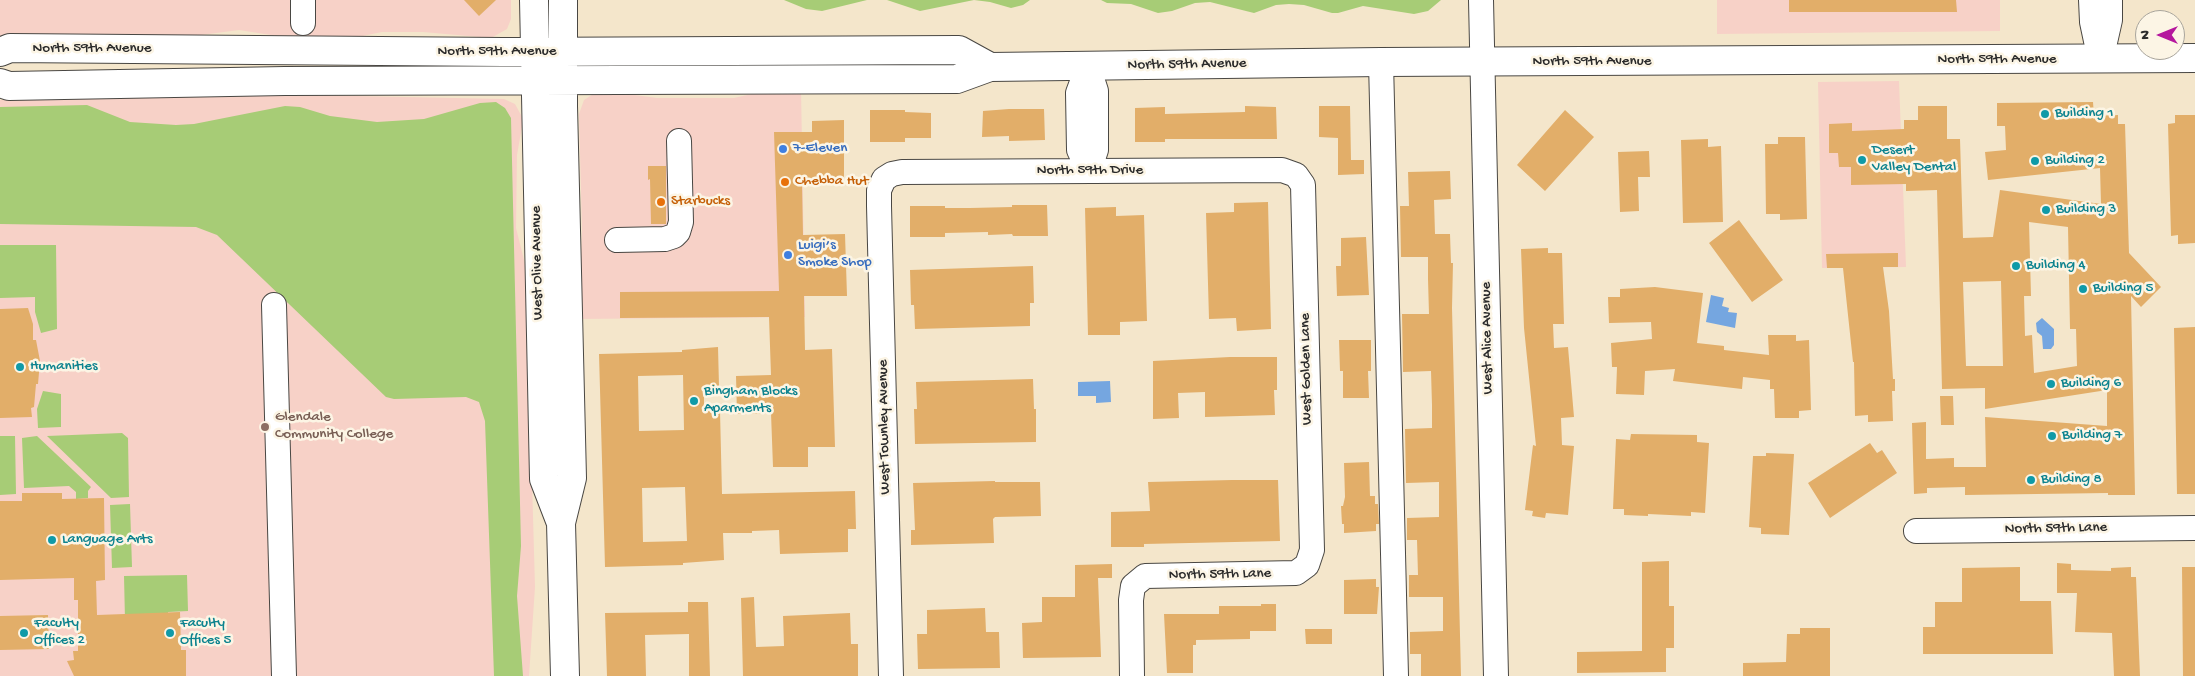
<!DOCTYPE html>
<meta charset="utf-8">
<style>
body{margin:0}
#map{position:relative;width:2195px;height:676px;overflow:hidden;background:#f4e6cb;font-family:"Gochi Hand",sans-serif}
canvas{display:block}
.north{position:absolute;left:2135px;top:10px;width:50px;height:50px;box-sizing:border-box;background:#fcf5e5;border:1px solid #a8a49b;border-radius:50%;rotate:270deg;font-size:14px;font-weight:700;line-height:20px;text-align:center;color:#2b2b2b}
.north::after{content:'';display:block;margin:auto;width:18px;height:22px;background:#b5179e;clip-path:polygon(50% 0,100% 100%,50% 72%,0 100%)}
</style>
<div id="map">
<canvas width="2195" height="676"></canvas>
<div class="north">N</div>
</div>
<script>
const c = document.querySelector('canvas').getContext('2d');
c.lineJoin = 'round';
function paint(path, color) { c.fillStyle = color; c.fill(path, 'evenodd'); }
const poly = rows => new Path2D(rows.map(r => 'M' + r).join(''));
function trace(path, color, width, dash) { c.strokeStyle = color; c.lineWidth = width; c.lineCap = dash ? 'butt' : 'round'; c.setLineDash(dash || []); c.stroke(path); }
function label(font, color, halo, rows, align = 'center') {
  c.font = font + ' "Gochi Hand",sans-serif'; c.lineWidth = 5; c.setLineDash([]); c.textBaseline = 'middle'; c.strokeStyle = halo; c.fillStyle = color; for (const [text, x, y, turn = 0] of rows) {
    c.save(); c.translate(x, y); c.rotate((+turn || 0) * Math.PI / 180); c.textAlign = isNaN(turn) ? turn : align; if (halo) c.strokeText(text, 0, 0); c.fillText(text, 0, 0); c.restore();
  }
}
const built = poly([
 [0,0,511,0,511,19,507,29,491,38,423,32,382,32,348,39,290,38,239,30,178,38,0,36],
 [1717,0,2000,0,2000,31,1717,34],
 [1899,81,1906,267,1822,268,1818,82],
 [778,88,801,89,805,317,576,319,580,285,582,230,579,114,584,100,595,93,605,91,657,98,734,98],
 [306,95,504,99,515,104,521,115,523,121,517,155,516,228,526,268,535,587,529,676,0,676,0,100]
]);
const green = poly([
 [784,0,867,0,822,11,806,9],
 [887,0,1030,0,1023,5,1011,8,990,2,974,0,920,11],
 [1101,0,1441,0,1428,11,1414,14,1363,6,1338,13,1332,13,1304,5,1289,4,1276,5,1254,13,1210,2,1195,3,1172,11,1158,13,1131,4,1107,3],
 [496,102,505,108,511,118,521,546,517,596,523,676,494,676,485,421,479,402,466,397,394,399,386,397,217,235,196,227,0,224,0,107,87,105,130,122,176,125,194,124,285,106,300,107,330,116,377,122,424,119,480,103],
 [0,245,56,245,57,329,41,333,35,312,35,297,0,298],
 [43,391,61,394,61,427,38,428,37,409],
 [122,433,128,438,129,497,111,498,47,436],
 [0,436,15,436,16,494,0,495],
 [37,436,91,487,88,491,88,498,76,499,76,492,69,486,24,488,22,438],
 [130,504,132,567,112,568,110,505],
 [187,575,188,611,168,612,168,618,125,620,124,576]
]);
const water = poly([
 [1711,295,1724,298,1722,306,1729,308,1728,312,1737,313,1735,328,1706,322],
 [2042,318,2054,329,2054,345,2051,349,2043,349,2042,336,2037,332,2036,323],
 [1110,381,1111,402,1096,403,1096,396,1078,396,1078,382]
]);
const building = poly([
 [464,0,496,0,479,16],
 [1789,0,1956,0,1957,12,1789,12],
 [2093,102,2094,116,2118,115,2118,124,2125,124,2129,253,2161,287,2141,307,2131,296,2135,495,2108,495,2108,493,1965,495,1965,487,1927,488,1927,493,1914,494,1912,423,1926,422,1926,459,1954,458,1954,467,1986,467,1985,417,2107,426,2107,390,1985,409,1985,388,1942,389,1937,190,1906,191,1906,184,1851,185,1851,167,1839,167,1838,153,1829,153,1829,124,1852,123,1852,131,1904,129,1904,120,1918,120,1918,106,1947,106,1947,139,1960,139,1963,238,1993,237,2000,190,2101,204,2100,168,1988,180,1985,152,2006,150,2005,126,1997,126,1997,103],
 [2029,222,2068,227,2070,329,2076,329,2077,366,2034,373,2032,335,2025,336,2024,296,2031,296],
 [2001,281,2003,366,1966,366,1963,282],
 [1245,106,1276,107,1277,139,1165,139,1165,142,1135,142,1135,108,1165,107,1165,114,1245,112],
 [1319,106,1350,106,1351,160,1364,160,1364,174,1338,175,1338,138,1319,137],
 [1009,109,1044,109,1045,140,1009,141,1009,136,982,137,983,111],
 [870,110,905,110,905,112,931,113,931,138,905,138,905,142,870,142],
 [1565,110,1594,137,1545,191,1517,165],
 [2175,115,2195,115,2195,243,2178,244,2178,235,2171,236,2168,124,2175,123],
 [844,120,844,181,802,182,803,235,845,234,847,296,804,296,805,350,832,349,835,447,808,447,808,467,773,467,771,413,737,414,736,376,771,375,769,317,620,318,620,292,779,291,774,132,812,132,812,121],
 [1778,137,1805,137,1807,219,1780,220,1780,214,1766,214,1765,144,1778,144],
 [1708,139,1708,147,1721,146,1723,222,1683,223,1681,140],
 [1649,151,1650,177,1638,177,1639,211,1620,212,1618,152],
 [648,166,666,166,666,224,651,224,650,179,648,180],
 [1450,171,1451,199,1434,200,1435,234,1450,234,1451,263,1453,263,1452,308,1461,676,1421,676,1421,654,1410,654,1410,632,1443,631,1443,597,1409,597,1409,575,1418,575,1417,540,1407,540,1407,518,1439,517,1439,482,1406,483,1405,429,1432,428,1432,405,1431,371,1403,372,1402,314,1429,314,1428,279,1428,257,1401,257,1400,206,1409,206,1408,172],
 [1268,202,1271,329,1237,331,1236,318,1209,319,1206,213,1234,212,1234,203],
 [1012,205,1047,205,1048,236,1013,236,1012,234,988,235,988,232,945,233,945,237,910,237,910,206,945,206,945,208,970,208,1012,207],
 [1116,207,1116,216,1144,215,1147,321,1120,322,1120,335,1088,335,1085,208],
 [1739,220,1783,280,1752,302,1709,243],
 [1366,237,1369,295,1337,296,1336,266,1341,266,1341,238],
 [1548,248,1548,253,1562,253,1564,324,1553,324,1554,348,1568,347,1574,417,1561,418,1562,445,1574,446,1568,515,1546,513,1545,518,1532,516,1533,511,1525,510,1533,445,1536,446,1524,328,1521,249],
 [1898,253,1898,267,1883,267,1889,311,1893,379,1895,379,1895,391,1892,391,1893,421,1868,422,1868,415,1855,416,1854,362,1853,362,1843,268,1827,268,1826,254],
 [1033,266,1034,303,1030,303,1030,326,915,329,914,305,911,305,910,270],
 [1655,287,1703,293,1697,343,1724,346,1724,350,1769,355,1768,335,1796,335,1796,341,1809,340,1811,410,1799,411,1799,418,1775,418,1774,389,1770,389,1770,380,1743,377,1742,389,1673,381,1675,369,1645,371,1644,395,1616,394,1617,367,1612,367,1611,343,1652,339,1651,322,1609,323,1608,297,1620,297,1620,289],
 [28,308,33,324,33,340,36,340,40,361,38,384,36,384,34,407,31,408,32,417,0,418,0,309],
 [2195,327,2195,494,2177,494,2174,328],
 [1339,340,1371,340,1371,371,1368,371,1369,398,1343,398,1343,371,1340,371],
 [718,347,719,386,704,386,704,411,720,411,722,494,855,491,856,529,848,529,848,552,780,554,779,530,752,531,752,533,723,533,724,560,683,563,683,565,605,567,599,354,682,352,682,350],
 [683,375,684,430,639,431,638,376],
 [685,487,687,541,643,542,642,488],
 [1230,357,1277,357,1277,390,1274,390,1275,415,1205,417,1205,392,1178,393,1179,418,1153,419,1153,361],
 [1033,379,1034,409,1036,409,1036,442,915,444,914,409,917,409,916,382],
 [1940,396,1953,396,1954,425,1941,425],
 [1631,434,1697,435,1697,442,1709,443,1705,513,1691,512,1691,516,1648,514,1648,516,1624,515,1624,509,1613,509,1616,439,1630,440],
 [1870,443,1877,453,1882,450,1897,473,1830,518,1808,483],
 [1766,453,1794,454,1789,535,1761,534,1761,528,1749,527,1753,456,1766,456],
 [1369,462,1370,496,1375,496,1375,504,1378,504,1379,524,1376,524,1376,531,1344,533,1344,524,1342,524,1341,506,1343,506,1345,497,1344,463],
 [1232,480,1278,480,1280,541,1144,544,1144,547,1111,547,1111,512,1150,511,1148,482],
 [995,481,995,482,1040,482,1041,516,995,517,993,519,994,543,911,545,911,530,915,530,913,483],
 [22,493,62,493,62,499,104,498,105,580,96,581,97,615,180,612,181,650,186,650,186,676,74,676,67,661,74,660,73,651,78,651,78,600,74,600,74,578,0,580,0,501,22,501],
 [1669,561,1669,606,1674,606,1674,648,1666,648,1666,672,1577,673,1577,652,1642,651,1642,562],
 [2057,563,2071,564,2071,570,2111,571,2111,568,2131,567,2131,577,2136,577,2140,676,2114,676,2112,633,2075,632,2077,593,2057,593],
 [1112,564,1112,578,1098,578,1101,657,1023,658,1022,623,1042,622,1042,597,1075,597,1075,565],
 [2020,567,2020,601,2051,601,2053,654,1923,654,1923,627,1935,627,1935,602,1962,602,1962,568],
 [2182,567,2195,567,2195,676,2183,676],
 [1376,579,1376,587,1379,587,1377,614,1344,614,1344,580],
 [754,597,756,647,784,646,783,616,850,613,851,644,858,644,858,676,743,676,741,598],
 [688,602,708,602,710,676,689,676,689,634,645,635,646,676,607,676,605,613,688,612],
 [1261,604,1276,604,1276,631,1250,631,1250,639,1196,640,1196,645,1193,645,1193,673,1167,673,1164,614,1219,614,1219,606,1261,606],
 [985,608,986,632,999,632,1000,668,918,669,917,634,927,634,927,610],
 [48,615,49,649,0,650,0,616],
 [1800,628,1830,628,1830,676,1743,676,1743,663,1786,662,1787,634,1800,634],
 [1305,629,1332,629,1332,644,1306,644]
]);
const minor = poly([
 [303,0,303,23],
 [1481,0,1496,676],
 [2091,0,2092,22,2099,55],
 [2101,60,2110,20,2110,0],
 [1381,62,1396,676],
 [1088,66,1078,93,1079,150,1089,171],
 [1088,66,1096,91,1096,150,1089,171],
 [617,240,665,239,674,236,678,232,681,222,679,141],
 [274,305,284,676],
 [1916,531,2195,528],
 [891,676,879,206,879,190,884,179,892,174,902,172,1282,170,1296,175,1303,185,1312,550,1307,565,1296,573,1145,576,1133,586,1131,600,1132,676]
]);
const major = poly([
 [534,0,544,479,561,523],
 [563,0,563,106,572,478,561,523,565,676],
 [0,52,10,48,503,52,959,50,990,67],
 [0,83,9,86,285,81,957,79,990,67,1381,62,2195,58]
]);
const markers = [
 [2045,114,5,"#0f9aa8"],
 [783,149,5,"#3f7fe0"],
 [1862,160,5,"#0f9aa8"],
 [2035,161,5,"#0f9aa8"],
 [785,182,5,"#e8710a"],
 [661,202,5,"#e8710a"],
 [2046,210,5,"#0f9aa8"],
 [788,255,5,"#3f7fe0"],
 [2016,266,5,"#0f9aa8"],
 [2083,289,5,"#0f9aa8"],
 [20,367,5,"#0f9aa8"],
 [2051,384,5,"#0f9aa8"],
 [694,401,5,"#0f9aa8"],
 [265,427,5,"#8d6e63"],
 [2052,436,5,"#0f9aa8"],
 [2031,480,5,"#0f9aa8"],
 [52,540,5,"#0f9aa8"],
 [24,633,5,"#0f9aa8"],
 [170,633,5,"#0f9aa8"]
];
const streetNames = [
 ["North 59th Avenue",92,49],
 ["North 59th Avenue",497,52],
 ["North 59th Avenue",1997,60],
 ["North 59th Avenue",1592,62],
 ["North 59th Avenue",1187,65,-1],
 ["North 59th Drive",1090,171],
 ["West Olive Avenue",538,263,-91],
 ["West Alice Avenue",1488,338,-91],
 ["West Golden Lane",1307,369,-91],
 ["West Townley Avenue",885,427,-91],
 ["North 59th Lane",2056,529,-1],
 ["North 59th Lane",1220,575,-1]
];
const cultureNames = [
 ["Building 1",2055,114],
 ["Desert",1872,151],
 ["Valley Dental",1872,168],
 ["Building 2",2045,161],
 ["Building 3",2056,210],
 ["Building 4",2026,266],
 ["Building 5",2093,289],
 ["Humanities",30,367],
 ["Building 6",2061,384],
 ["Bingham Blocks",704,392],
 ["Aparments",704,409],
 ["Building 7",2062,436],
 ["Building 8",2041,480],
 ["Language Arts",62,540],
 ["Faculty",34,624],
 ["Offices 2",34,641],
 ["Faculty",180,624],
 ["Offices 5",180,641]
];
const shopNames = [
 ["7-Eleven",793,149],
 ["Luigi’s",798,246],
 ["Smoke Shop",798,263]
];
const foodNames = [
 ["Chebba Hut",795,182],
 ["Starbucks",671,202]
];
const educationNames = [
 ["Glendale",275,418],
 ["Community College",275,435]
];
paint(built, '#f7d1c7');
paint(green, '#a7cc76');
paint(water, '#75a6e0');
paint(building, '#e2ae69');
trace(minor, '#494743', 26);
trace(major, '#494743', 30);
trace(minor, '#fff', 24);
trace(major, '#fff', 28);
for (const [x, y, r, color] of markers) { const dot = new Path2D(); dot.arc(x, y, r, 0, 2 * Math.PI); c.fillStyle = color; c.fill(dot); trace(dot, '#fcf5e5', 2); }
label('15px', '#2b2b2b', '#fcf5e5', streetNames);
label('15px', '#0d838f', '#fcf5e5', cultureNames, 'left');
label('15px', '#366cbe', '#fcf5e5', shopNames, 'left');
label('15px', '#c56008', '#fcf5e5', foodNames, 'left');
label('15px', '#785e54', '#fcf5e5', educationNames, 'left');
</script>
